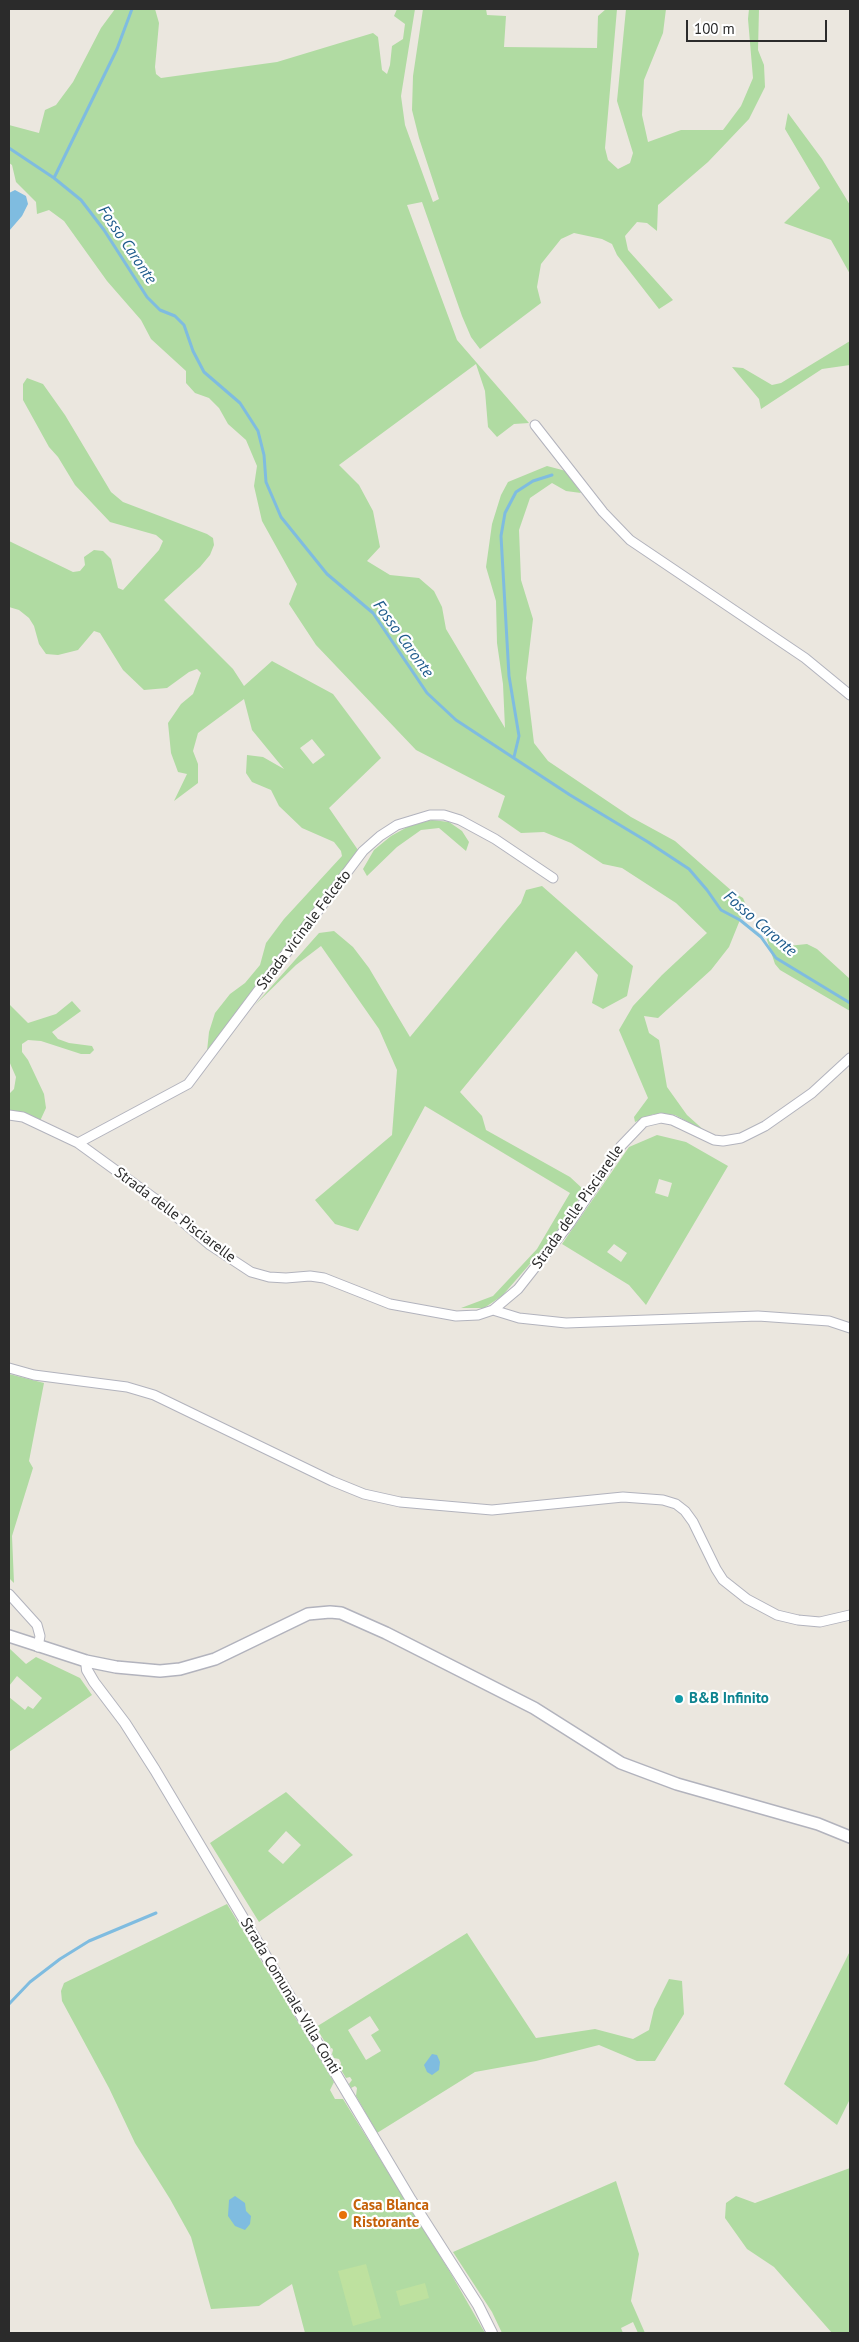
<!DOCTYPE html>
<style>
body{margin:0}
#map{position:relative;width:859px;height:2342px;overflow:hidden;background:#ebe7df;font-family:"PT Sans",sans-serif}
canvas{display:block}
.frame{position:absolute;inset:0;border:10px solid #2b2b2b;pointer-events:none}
.scale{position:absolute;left:686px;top:20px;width:141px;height:22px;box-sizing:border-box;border:2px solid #2b2b2b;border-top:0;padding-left:6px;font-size:15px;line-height:18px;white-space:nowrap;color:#2b2b2b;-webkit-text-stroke:4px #fff;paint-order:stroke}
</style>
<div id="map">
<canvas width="859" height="2342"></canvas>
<div class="frame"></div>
<div class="scale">100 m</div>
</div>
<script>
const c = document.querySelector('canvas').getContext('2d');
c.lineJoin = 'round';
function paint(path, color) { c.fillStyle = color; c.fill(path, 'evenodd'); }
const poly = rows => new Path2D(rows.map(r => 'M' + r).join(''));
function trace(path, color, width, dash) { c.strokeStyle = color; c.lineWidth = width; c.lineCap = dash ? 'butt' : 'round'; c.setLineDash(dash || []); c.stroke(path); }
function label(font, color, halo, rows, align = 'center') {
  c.font = font + ' "PT Sans",sans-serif'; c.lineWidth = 4.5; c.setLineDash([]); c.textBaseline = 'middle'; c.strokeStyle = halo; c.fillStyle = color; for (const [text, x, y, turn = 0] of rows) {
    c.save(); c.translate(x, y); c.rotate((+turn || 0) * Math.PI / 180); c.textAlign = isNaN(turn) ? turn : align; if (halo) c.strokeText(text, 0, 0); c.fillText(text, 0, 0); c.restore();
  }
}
const green = poly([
 [115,9,155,9,159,23,155,67,156,74,161,78,277,62,373,33,378,37,382,70,387,74,390,65,392,46,403,39,405,24,394,16,397,9,415,9,401,96,405,125,433,202,439,199,419,138,412,110,413,76,423,9,486,9,487,15,506,16,504,47,597,48,598,16,606,9,617,9,605,148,608,160,618,169,630,163,633,153,617,101,626,9,666,9,663,33,644,80,642,115,648,142,681,130,723,130,741,106,753,78,748,19,749,9,759,9,758,50,764,65,765,87,749,119,708,162,658,205,657,231,647,223,637,222,625,236,628,250,673,300,659,309,617,255,612,244,602,239,574,233,561,239,541,264,537,287,541,303,480,349,471,337,462,316,422,202,407,205,457,340,529,423,514,424,497,437,488,427,485,391,476,364,339,465,359,485,373,511,380,547,367,561,390,575,419,578,434,591,442,607,446,629,505,728,503,684,497,643,496,601,486,567,492,524,501,495,508,482,547,466,566,471,581,493,566,491,552,483,530,498,519,530,521,580,533,619,526,678,534,743,548,761,631,817,675,841,733,892,743,898,746,905,729,947,711,970,658,1018,644,1016,649,1033,659,1040,667,1087,687,1115,706,1132,675,1115,663,1114,654,1114,635,1122,634,1117,648,1098,619,1030,633,1006,662,975,707,933,676,903,622,868,603,864,571,843,544,832,521,833,498,817,505,796,416,750,316,645,289,604,297,584,262,521,254,486,257,466,246,440,228,424,219,408,209,398,195,393,186,383,186,371,151,339,141,320,107,281,64,221,49,210,37,214,36,202,16,182,12,165,9,163,9,125,39,133,45,110,56,105,73,82,101,28],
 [788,113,822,159,850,205,850,274,831,240,784,223,820,188,785,129],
 [850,341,850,365,822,369,761,409,759,399,732,367,743,368,772,385,781,383],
 [27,378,43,384,65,415,111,492,123,502,207,534,213,538,214,545,210,555,200,567,164,600,233,669,244,686,272,661,333,694,381,758,329,808,358,850,207,1051,209,1032,215,1013,230,994,245,983,260,965,266,943,284,919,342,856,341,851,334,842,302,828,279,806,271,790,252,782,246,773,247,755,263,757,284,769,252,730,244,699,198,733,193,751,198,764,198,783,174,801,187,774,178,772,171,753,168,723,181,704,193,694,201,673,197,669,189,672,167,688,144,690,123,670,100,633,94,631,78,650,58,655,46,654,39,644,34,626,29,618,19,610,9,607,9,541,73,572,80,571,85,565,84,557,94,550,103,551,111,559,118,588,123,590,159,550,163,541,156,535,110,522,75,485,58,457,49,447,23,400,23,384],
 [312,739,325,755,313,764,300,748],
 [432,820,449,822,462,831,469,842,466,851,439,828,421,830,397,847,367,876,363,869,374,850,391,836,411,825],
 [542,886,633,966,627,996,603,1009,592,1003,598,975,576,951,460,1092,482,1116,486,1130,570,1177,583,1189,576,1204,549,1242,502,1296,484,1308,461,1308,493,1296,537,1249,570,1193,425,1106,358,1231,335,1224,315,1200,392,1135,397,1070,379,1029,321,946,296,965,255,1005,319,933,334,931,353,947,369,968,410,1037,521,903,526,890],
 [766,937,788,946,807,944,817,949,850,979,850,1011,780,970,775,964],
 [72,1001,81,1011,52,1032,58,1039,69,1043,92,1046,94,1050,90,1054,81,1054,41,1041,28,1040,22,1044,22,1052,28,1060,44,1094,46,1108,40,1121,18,1112,9,1110,9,1094,14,1089,16,1077,9,1061,9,1004,28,1023,56,1014],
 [657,1135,686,1142,728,1166,646,1305,629,1285,562,1244,629,1147],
 [659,1179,672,1183,668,1197,655,1193],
 [614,1244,627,1253,621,1262,607,1252],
 [9,1374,44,1383,29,1461,33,1468,12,1536,14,1583,9,1578],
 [9,1648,26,1664,36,1657,80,1678,92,1695,9,1752,9,1697,25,1710,28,1706,33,1709,42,1698,17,1676,9,1686],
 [286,1792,353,1855,259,1922,210,1843],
 [286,1831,301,1845,283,1864,268,1851],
 [227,1904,334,2082,330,2090,335,2099,343,2099,450,2272,485,2333,305,2333,292,2284,259,2306,211,2309,191,2237,170,2199,135,2143,109,2088,62,2001,61,1991,64,1983],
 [467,1933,536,2038,595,2029,633,2039,649,2030,654,2009,669,1979,682,1981,684,2014,655,2061,637,2061,599,2045,536,2061,475,2072,377,2133,356,2096,357,2088,355,2086,351,2088,349,2084,352,2080,350,2077,346,2078,340,2068,341,2063,339,2059,334,2058,332,2054,333,2050,332,2048,329,2049,316,2027],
 [370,2016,379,2030,371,2035,381,2051,366,2060,348,2030],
 [850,1951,850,2099,837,2125,784,2084],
 [850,2168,850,2333,832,2333,774,2267,747,2249,725,2218,726,2203,736,2196,755,2203],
 [616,2181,639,2254,631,2301,645,2333,638,2333,633,2322,621,2328,623,2333,502,2333,492,2312,453,2252]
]);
const pitch = poly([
 [366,2264,381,2318,353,2326,338,2271],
 [425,2283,429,2298,400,2306,396,2291]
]);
const water = poly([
 [15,190,26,196,28,204,22,216,9,231,9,193],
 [432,2054,437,2055,440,2062,439,2070,432,2075,427,2072,424,2065],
 [235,2196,245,2203,246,2211,251,2216,250,2224,245,2230,235,2226,228,2216,229,2200]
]);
const stream = poly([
 [9,148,54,178,81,200,104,230,147,297,160,310,175,316,184,325,193,351,204,372,240,403,258,431,264,455,266,482,281,517,327,574,373,613,427,693,456,720,570,795,648,842,689,869,707,890,721,910,740,920,761,937,776,958,850,1003],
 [54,178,117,49,132,9],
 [514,757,519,736,509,676,501,536,505,513,516,492,533,481,552,475],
 [9,2004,30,1982,60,1959,89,1941,156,1913]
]);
const minor = poly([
 [535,425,603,512,630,540,805,658,850,695],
 [9,1115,23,1117,78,1143,158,1201,210,1245,251,1272,269,1277,286,1278,310,1276,324,1278,390,1304,456,1316,478,1315,493,1310,518,1289,570,1223,621,1146,644,1122,661,1118,672,1120,714,1140,723,1141,741,1138,765,1126,812,1093,850,1058],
 [78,1143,188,1084,363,851,380,836,397,825,430,815,444,815,460,820,495,839,553,878],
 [493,1310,519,1318,566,1323,758,1316,829,1321,850,1328],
 [9,1368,34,1375,127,1387,154,1395,332,1481,364,1494,400,1502,492,1510,623,1497,663,1500,676,1504,685,1511,693,1522,716,1569,723,1580,747,1599,777,1615,798,1620,820,1622,850,1615],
 [9,1594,37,1625,40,1636,38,1647]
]);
const tertiary = poly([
 [86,1661,87,1670,94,1682,125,1723,155,1770,411,2200,478,2305,492,2333]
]);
const secondary = poly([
 [9,1636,86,1661,116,1667,160,1671,180,1669,215,1659,308,1614,330,1612,341,1613,386,1633,534,1708,621,1763,677,1784,818,1824,850,1837]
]);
const markers = [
 [679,1699,5,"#0f9aa8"],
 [343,2215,5,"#e8710a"]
];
const streetNames = [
 ["Strada vicinale Felceto",304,930,-53],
 ["Strada delle Pisciarelle",578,1207,-55],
 ["Strada delle Pisciarelle",175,1215,37],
 ["Strada Comunale Villa Conti",290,1996,59]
];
const cultureNames = [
 ["B&B Infinito",689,1699]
];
const foodNames = [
 ["Casa Blanca",353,2206],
 ["Ristorante",353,2223]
];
const waterNames = [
 ["Fosso Caronte",127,245,56],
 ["Fosso Caronte",403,639,54],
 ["Fosso Caronte",760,924,41]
];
paint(green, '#b0dba2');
paint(pitch, '#bee19f');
paint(water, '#7fbce0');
trace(stream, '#7fbce0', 3);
trace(minor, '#b2b3bd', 11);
trace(tertiary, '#b2b3bd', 12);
trace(secondary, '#b2b3bd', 14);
trace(minor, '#fff', 9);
trace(tertiary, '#fff', 10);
trace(secondary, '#fff', 11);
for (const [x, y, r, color] of markers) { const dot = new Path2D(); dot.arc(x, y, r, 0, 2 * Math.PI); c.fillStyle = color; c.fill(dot); trace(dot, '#fff', 2); }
label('15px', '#2b2b2b', '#fff', streetNames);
label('bold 15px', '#0d838f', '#fff', cultureNames, 'left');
label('bold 15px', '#c56008', '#fff', foodNames, 'left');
label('italic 16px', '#1e5b8c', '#fff', waterNames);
</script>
